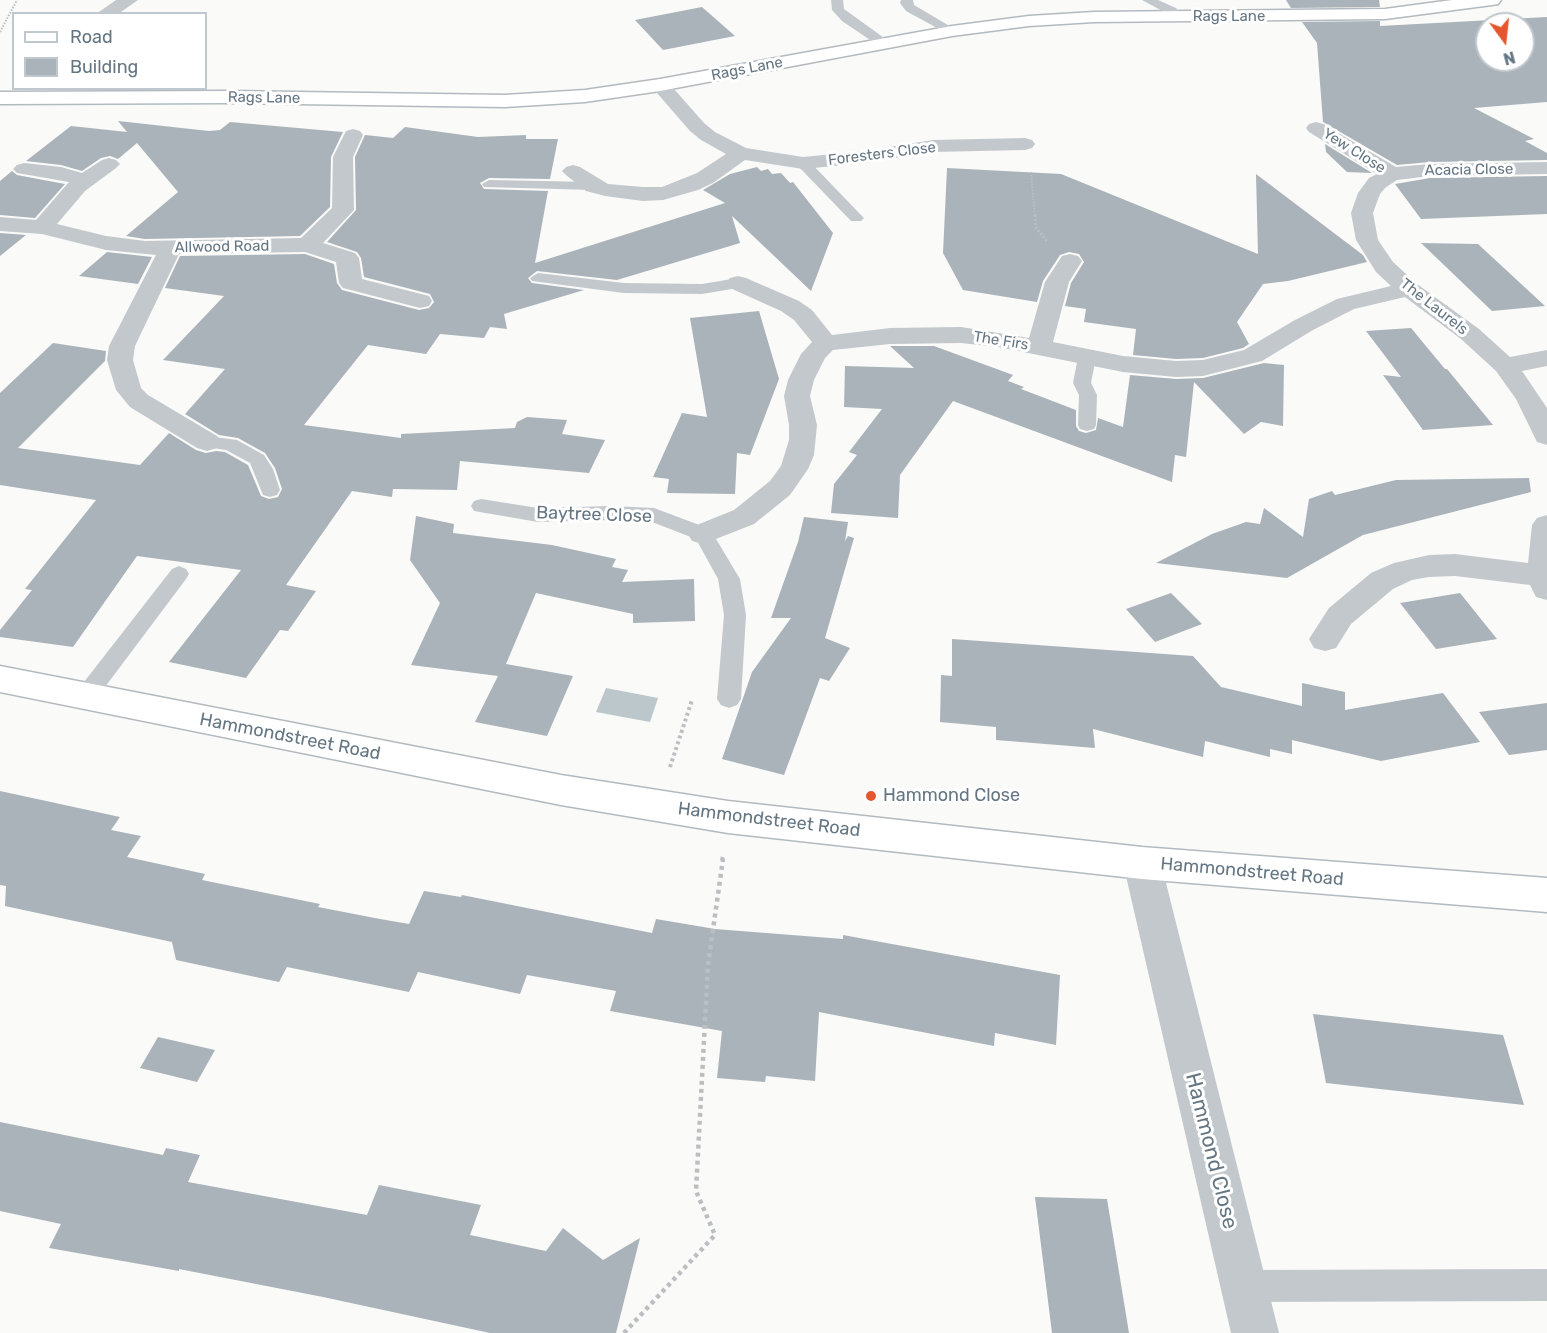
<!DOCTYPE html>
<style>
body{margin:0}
#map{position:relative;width:1547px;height:1333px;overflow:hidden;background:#fafaf8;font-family:Rubik,sans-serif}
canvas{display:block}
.legend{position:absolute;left:12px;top:12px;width:195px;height:78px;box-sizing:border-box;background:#fff;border:2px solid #c1c8cd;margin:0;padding:8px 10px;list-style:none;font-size:18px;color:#657683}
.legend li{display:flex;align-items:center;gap:12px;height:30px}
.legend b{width:30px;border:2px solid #c1c8cd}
.north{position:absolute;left:1475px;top:12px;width:60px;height:60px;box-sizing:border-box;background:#fff;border:2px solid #c1c8cd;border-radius:50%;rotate:165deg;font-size:16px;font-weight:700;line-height:24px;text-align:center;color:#657683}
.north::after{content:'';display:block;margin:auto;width:21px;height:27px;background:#e4572e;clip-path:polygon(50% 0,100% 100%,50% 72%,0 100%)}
</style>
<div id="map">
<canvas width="1547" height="1333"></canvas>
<ul class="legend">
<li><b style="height:8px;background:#fff"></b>Road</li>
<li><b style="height:16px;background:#aab3b9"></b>Building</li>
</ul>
<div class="north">N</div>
</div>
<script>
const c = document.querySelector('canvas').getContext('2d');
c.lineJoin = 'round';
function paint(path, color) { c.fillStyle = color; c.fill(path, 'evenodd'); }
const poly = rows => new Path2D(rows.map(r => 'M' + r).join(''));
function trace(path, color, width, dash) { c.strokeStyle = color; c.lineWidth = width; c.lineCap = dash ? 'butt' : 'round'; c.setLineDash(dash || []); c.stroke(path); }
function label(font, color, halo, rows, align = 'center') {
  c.font = font + ' Rubik,sans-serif'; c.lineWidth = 6; c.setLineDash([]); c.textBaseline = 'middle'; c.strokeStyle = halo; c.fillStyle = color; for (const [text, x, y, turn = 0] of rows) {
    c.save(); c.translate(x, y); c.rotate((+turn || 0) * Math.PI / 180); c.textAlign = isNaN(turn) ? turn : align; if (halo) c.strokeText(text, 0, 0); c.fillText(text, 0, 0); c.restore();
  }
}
const water = poly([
 [606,688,658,698,650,722,596,712]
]);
const building = poly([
 [1286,0,1379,0,1380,7,1291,8],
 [702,7,735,36,663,50,635,20],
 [1547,17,1547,102,1474,108,1534,139,1525,141,1547,153,1547,160,1430,162,1397,165,1323,122,1317,43,1302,22,1380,21,1380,26],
 [1487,24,1523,24,1523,60,1487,60],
 [118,121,209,131,220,130,230,122,343,132,331,157,330,207,300,236,145,239,126,236,178,192,137,143,118,159,110,156,101,158,82,171,61,165,26,161,71,126,127,132],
 [405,127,478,137,526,135,526,139,558,139,550,179,489,178,480,183,484,189,548,191,535,263,725,203,703,190,730,174,757,167,761,171,768,169,772,174,781,173,790,183,793,182,833,233,811,291,732,216,740,243,617,280,537,271,528,278,532,283,584,290,504,314,507,329,490,327,484,338,440,334,426,354,368,345,304,425,401,438,401,434,515,428,517,422,527,417,567,420,562,434,605,440,589,473,460,461,457,490,393,489,392,497,352,491,286,585,316,591,288,631,280,630,246,678,169,662,241,570,137,556,73,647,0,637,0,630,32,590,25,589,96,500,0,485,0,393,53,343,106,351,105,361,18,448,140,465,169,433,196,450,206,453,216,451,225,452,248,465,261,496,269,499,278,497,282,489,275,468,265,453,238,438,219,435,185,414,225,369,163,360,224,296,165,288,180,256,305,254,334,264,337,283,342,290,419,310,429,308,434,302,430,294,364,277,361,258,357,252,327,242,356,210,355,157,365,135,393,138],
 [1325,144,1372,173,1347,172,1326,152],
 [947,168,1061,174,1258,254,1256,174,1363,255,1367,262,1288,281,1263,284,1237,322,1249,344,1243,348,1203,358,1176,359,1133,355,1136,329,1084,322,1086,309,1065,306,1071,283,1084,262,1079,254,1069,252,1060,255,1043,281,1037,302,963,290,943,253],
 [12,171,17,175,65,184,35,218,0,215,0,181],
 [1547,176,1547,214,1421,219,1395,184,1430,178],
 [0,233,26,235,0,256],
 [1421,243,1478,244,1545,306,1492,311],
 [107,252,152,257,138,284,79,276],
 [759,311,779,379,750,455,737,453,735,494,667,493,669,479,653,477,682,413,707,417,690,318],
 [1411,328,1445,369,1447,369,1493,425,1423,430,1383,375,1401,377,1366,331],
 [890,346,934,346,1013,375,1008,381,1024,387,1021,389,1076,410,1076,426,1079,431,1086,433,1096,430,1098,418,1123,427,1130,375,1176,379,1203,378,1264,363,1284,365,1283,426,1261,422,1244,434,1194,382,1186,457,1175,455,1172,482,953,401,900,475,898,518,831,513,834,484,857,455,849,452,882,409,844,407,845,366,914,368],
 [1529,478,1531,492,1363,535,1287,578,1156,563,1212,534,1246,522,1260,524,1264,508,1303,537,1309,499,1332,491,1335,495,1396,480],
 [416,516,454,524,453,533,552,545,616,559,612,567,628,570,622,582,694,579,695,621,633,623,633,614,536,593,506,664,573,676,547,736,475,722,498,676,411,665,440,603,410,560],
 [804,517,848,522,845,541,848,536,854,538,825,638,850,648,829,681,820,678,784,775,722,759,752,672,791,618,771,618,798,542],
 [1171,593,1202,624,1155,642,1126,609],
 [1460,593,1497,639,1436,649,1400,603],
 [952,639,1193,656,1221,687,1302,706,1302,683,1345,692,1345,710,1443,693,1480,742,1381,761,1292,740,1292,754,1270,749,1270,757,1205,741,1203,757,1093,729,1095,748,996,740,996,727,940,722,941,675,952,676],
 [1547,703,1547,750,1509,755,1479,712],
 [0,791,120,817,111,830,141,836,127,857,205,874,202,880,320,904,318,907,380,919,409,924,424,891,461,897,462,895,652,933,656,919,715,929,843,939,843,935,1060,975,1056,1045,995,1033,994,1046,819,1012,815,1081,766,1076,765,1082,717,1078,722,1031,610,1011,616,991,527,975,520,994,418,972,409,992,287,967,279,982,176,960,172,942,5,906,6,886,0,885],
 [1313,1014,1503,1035,1524,1105,1326,1083],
 [158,1037,215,1050,197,1082,140,1068],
 [0,1122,163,1155,166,1148,200,1155,188,1182,367,1215,379,1185,481,1205,470,1235,546,1251,563,1228,603,1260,640,1238,616,1333,490,1333,323,1297,179,1269,179,1271,49,1248,61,1224,0,1211],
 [1035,1197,1107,1199,1129,1333,1052,1333]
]);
const pathFar3 = poly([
 [0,32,17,0],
 [1031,172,1035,216]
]);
const pathFar2 = poly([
 [1035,215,1036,228,1047,241]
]);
const pathFar1 = poly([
 [670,767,692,700],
 [722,860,723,856]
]);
const path = poly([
 [624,1333,715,1235,696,1191,708,965,723,859]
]);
const lane = poly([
 [831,0,843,0,844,9,887,40,889,43,887,46,879,46,842,21,832,10,831,0],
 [901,0,913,0,914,5,958,31,952,35,948,34,906,11,900,3,901,0],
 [1142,0,1158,0,1176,8,1184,17,1178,21,1174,20,1168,14,1142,0],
 [803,159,808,160,861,215,864,218,861,221,851,221,798,166,796,163,798,160,803,159],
 [489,180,594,182,601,186,594,190,484,187,482,184,489,180],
 [538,273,624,283,702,284,738,278,746,283,738,288,702,294,624,293,532,281,530,278,538,273],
 [1087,352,1093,353,1096,357,1091,383,1097,395,1096,425,1094,429,1087,431,1080,429,1078,425,1079,395,1073,383,1078,357,1081,353,1087,352],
 [207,436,237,440,264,455,273,469,280,490,277,495,270,497,263,495,250,463,226,450,200,446,198,442,200,438,207,436],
 [481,499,538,508,612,506,654,508,710,529,740,579,746,615,741,699,737,705,729,708,721,705,717,699,724,615,718,579,696,539,652,522,612,520,538,522,474,511,471,506,474,501,481,499],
 [179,566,186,569,189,574,186,579,93,703,85,706,77,703,74,697,77,691,172,569,179,566],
 [1547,1269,1547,1301,1244,1302,1232,1298,1228,1286,1232,1274,1244,1270,1547,1269]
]);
const street = poly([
 [116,0,138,0,118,14,96,14,116,0],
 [660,79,667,81,704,123,715,132,746,148,803,157,864,151,933,140,1025,138,1032,140,1035,144,1032,148,1025,150,933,152,864,163,803,169,745,160,713,183,698,190,663,200,643,201,605,196,586,191,566,175,562,171,566,167,573,165,580,167,608,184,643,187,662,187,697,173,726,154,701,140,690,131,650,85,653,81,660,79],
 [1316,122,1323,124,1396,167,1430,164,1547,162,1547,174,1430,176,1397,180,1385,188,1380,194,1373,213,1378,240,1393,262,1417,284,1479,329,1510,357,1547,350,1547,366,1522,371,1547,408,1547,445,1537,442,1516,399,1496,371,1461,339,1405,297,1354,309,1313,330,1262,361,1203,376,1176,377,1123,372,998,347,961,343,890,344,833,350,825,358,814,380,810,396,817,425,814,455,808,469,790,495,754,524,703,544,692,541,688,534,692,527,734,510,770,481,781,466,789,440,789,425,784,396,788,380,801,354,812,342,794,320,781,311,730,288,726,283,730,278,738,276,746,278,799,301,812,310,832,335,890,328,961,327,1029,338,1045,282,1062,256,1070,254,1078,256,1082,261,1069,282,1053,342,1123,356,1176,361,1203,360,1244,350,1295,320,1337,299,1391,286,1376,272,1356,240,1351,213,1358,193,1369,178,1377,174,1309,132,1306,128,1309,124,1316,122],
 [353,129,360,131,363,135,353,157,354,210,323,243,355,253,359,258,362,279,429,296,432,301,429,306,420,308,343,288,339,283,336,262,305,252,179,254,135,346,133,360,141,388,148,395,217,436,221,442,217,448,207,451,197,448,130,407,116,390,107,360,109,346,156,255,106,250,42,234,0,231,0,217,36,220,69,182,17,173,13,169,17,165,24,163,61,167,82,173,102,160,109,158,116,160,120,164,116,168,85,191,57,224,106,236,145,241,301,238,332,208,333,157,346,131,353,129],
 [1547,515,1547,600,1536,597,1530,585,1455,576,1429,577,1412,580,1393,589,1351,624,1336,648,1325,651,1314,648,1309,639,1329,608,1371,573,1394,563,1429,555,1455,554,1528,563,1532,525,1537,518,1547,515],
 [1142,847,1155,851,1161,863,1279,1333,1231,1333,1123,863,1129,851,1142,847]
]);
const secondary = poly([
 [1452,0,1501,0,1498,4,1492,5,1385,19,1094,22,1029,26,952,36,660,91,585,102,505,107,227,103,0,104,0,92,227,91,505,95,585,90,660,79,952,26,1029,16,1094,12,1385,9,1452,0],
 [0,666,561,775,728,801,1142,847,1547,878,1547,912,1142,879,728,833,561,805,0,692,0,666]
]);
const markers = [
 [871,796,6,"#e4572e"]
];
const farStreetnames = [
 ["Rags Lane",1229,17],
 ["Rags Lane",747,69,-11],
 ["Rags Lane",264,98,1],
 ["Yew Close",1354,151,32],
 ["Foresters Close",882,154,-7],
 ["Acacia Close",1469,170,-1],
 ["Allwood Road",222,247,-1],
 ["The Laurels",1434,307,38],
 ["The Firs",1001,341,9]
];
const streetNames = [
 ["Baytree Close",594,515,2],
 ["Hammondstreet Road",290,737,11],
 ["Hammondstreet Road",769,820,7],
 ["Hammondstreet Road",1252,872,5]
];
const poiNames = [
 ["Hammond Close",883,796]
];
const nearStreetnames = [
 ["Hammond Close",1211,1151,76]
];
paint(water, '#bbc7cb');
paint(building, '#aab3b9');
trace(secondary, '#b3babf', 3);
trace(pathFar3, '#bbbfc2', 2, [1.5, 1.5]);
trace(pathFar2, '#bbbfc2', 3, [2, 2]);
trace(pathFar1, '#bbbfc2', 4, [3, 3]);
trace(path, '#bbbfc2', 4.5, [4, 4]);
paint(lane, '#c3c8cc');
paint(street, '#c3c8cc');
paint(secondary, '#fff');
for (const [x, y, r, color] of markers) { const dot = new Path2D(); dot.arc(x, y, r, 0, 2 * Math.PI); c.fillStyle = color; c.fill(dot); trace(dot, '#fff', 2); }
label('15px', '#657683', '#fff', farStreetnames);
label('18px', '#657683', '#fff', streetNames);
label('18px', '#657683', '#fff', poiNames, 'left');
label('21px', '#657683', '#fff', nearStreetnames);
</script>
